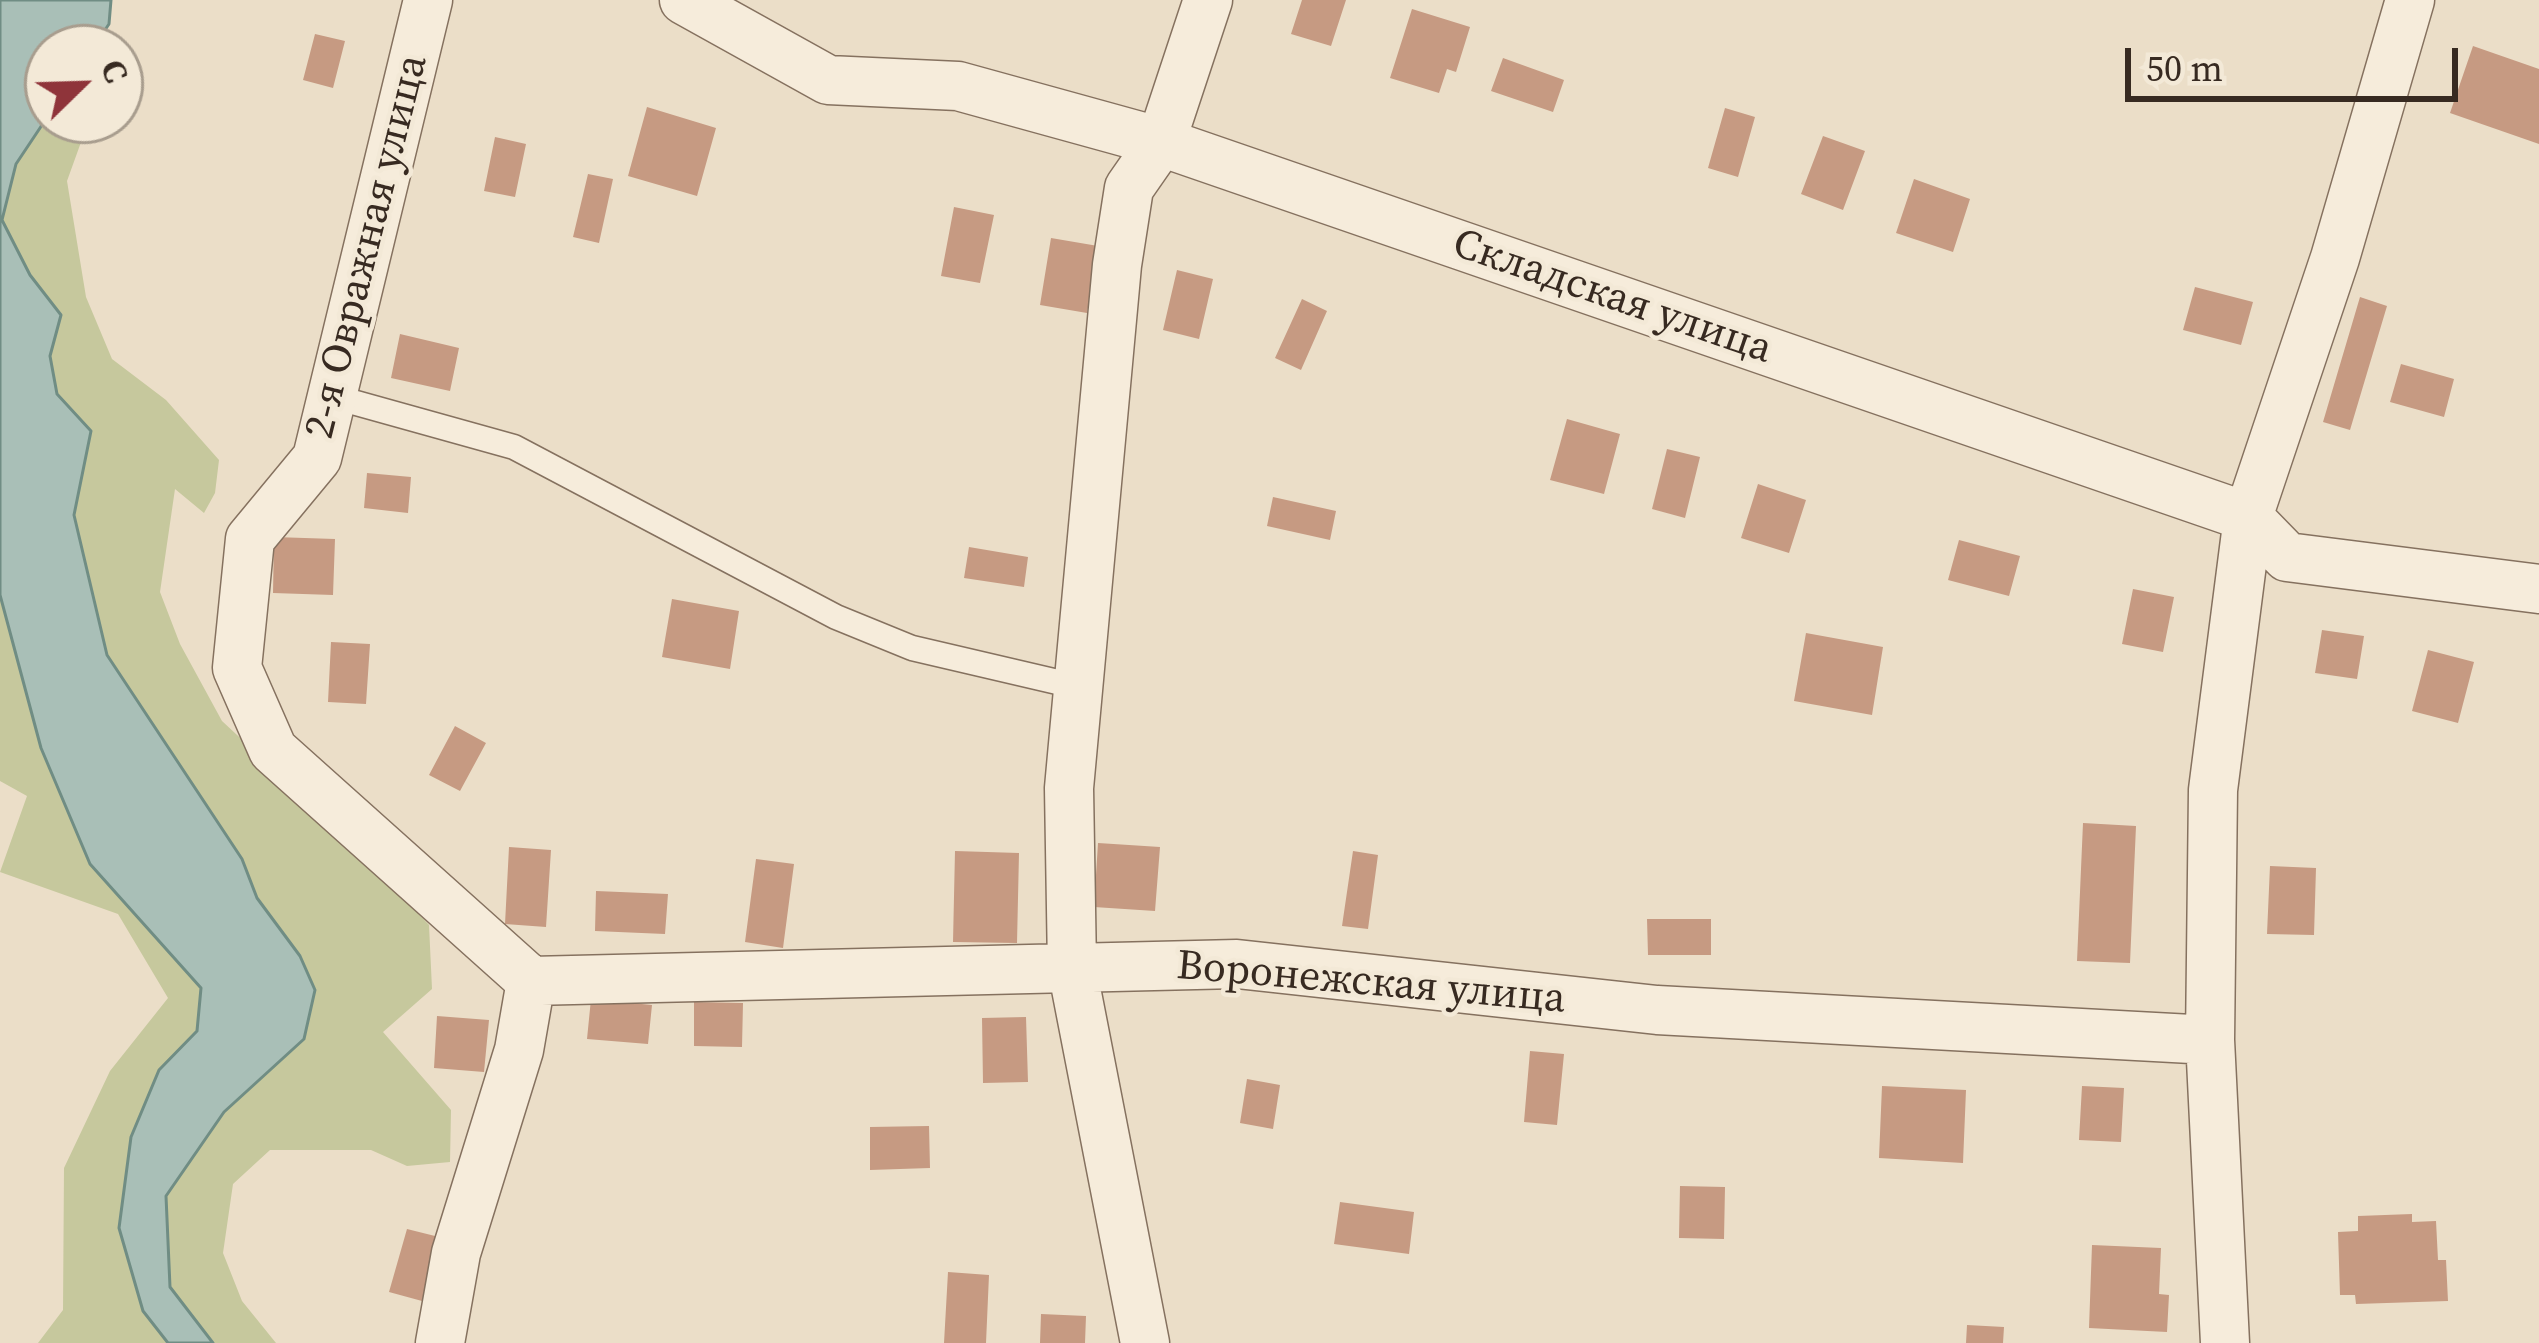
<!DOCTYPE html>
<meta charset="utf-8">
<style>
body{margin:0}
#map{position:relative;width:2539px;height:1343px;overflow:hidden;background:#ebdec8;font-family:"Source Serif 4",serif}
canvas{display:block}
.north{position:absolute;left:24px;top:24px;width:120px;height:120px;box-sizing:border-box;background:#f3e9d7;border:3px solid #a89d8e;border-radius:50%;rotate:67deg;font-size:33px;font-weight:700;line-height:48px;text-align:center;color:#372a21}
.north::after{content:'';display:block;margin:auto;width:42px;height:54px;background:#8f343a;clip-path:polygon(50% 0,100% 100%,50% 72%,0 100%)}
.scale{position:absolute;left:2125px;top:48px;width:333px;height:54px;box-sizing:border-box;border:6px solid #372a21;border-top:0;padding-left:15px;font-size:36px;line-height:42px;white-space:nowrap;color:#372a21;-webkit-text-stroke:9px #f3e9d7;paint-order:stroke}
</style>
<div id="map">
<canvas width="2539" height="1343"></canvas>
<div class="north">С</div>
<div class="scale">50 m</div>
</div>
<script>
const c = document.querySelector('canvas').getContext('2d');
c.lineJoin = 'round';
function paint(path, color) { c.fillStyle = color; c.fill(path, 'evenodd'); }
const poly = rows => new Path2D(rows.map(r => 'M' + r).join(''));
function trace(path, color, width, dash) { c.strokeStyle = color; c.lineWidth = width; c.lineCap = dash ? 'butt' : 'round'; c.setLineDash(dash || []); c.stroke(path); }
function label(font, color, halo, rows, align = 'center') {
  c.font = font + ' "Source Serif 4",serif'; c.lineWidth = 9; c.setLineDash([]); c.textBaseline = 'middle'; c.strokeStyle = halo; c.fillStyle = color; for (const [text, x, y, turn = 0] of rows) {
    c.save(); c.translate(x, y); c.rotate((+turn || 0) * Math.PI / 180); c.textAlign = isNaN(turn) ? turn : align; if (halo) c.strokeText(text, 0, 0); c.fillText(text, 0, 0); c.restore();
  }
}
const green = poly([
 [48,116,89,120,67,181,86,297,112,359,166,400,219,460,215,493,204,513,175,489,160,592,180,644,222,721,349,839,429,925,432,989,383,1032,451,1110,450,1162,407,1166,371,1150,270,1150,233,1184,223,1253,242,1301,276,1343,213,1343,170,1287,166,1196,224,1112,304,1039,300,956,257,898,242,859,107,655,74,515,91,431,57,395,50,356,61,315,30,275,2,220,16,164],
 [0,595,41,748,90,864,201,988,197,1031,159,1070,132,1137,119,1228,143,1311,168,1343,38,1343,63,1310,64,1168,110,1071,168,998,118,914,0,872,27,796,0,781]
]);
const water = poly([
 [0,0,111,0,109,24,93,48,48,48,48,116,16,164,2,220,30,275,61,315,50,356,57,394,91,431,74,515,107,655,242,859,257,898,300,956,315,990,304,1039,224,1112,166,1196,170,1287,213,1343,168,1343,143,1311,119,1228,131,1137,159,1070,197,1031,201,988,90,864,41,748,0,595,0,0]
]);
const building = poly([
 [1302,0,1346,0,1331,46,1291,34],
 [1412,9,1470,27,1456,72,1447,69,1439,93,1390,78],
 [315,34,345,41,333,88,303,80],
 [2473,46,2539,69,2539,144,2450,113],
 [1503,58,1564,80,1553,112,1491,91],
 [647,107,716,128,697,196,628,176],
 [1725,108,1755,117,1738,177,1708,168],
 [1823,136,1865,151,1843,210,1801,194],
 [495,137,526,144,515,197,484,191],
 [588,174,613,179,599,243,573,237],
 [1914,179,1970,199,1953,252,1896,233],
 [954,207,994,215,980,283,941,276],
 [1051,238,1098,246,1087,313,1040,305],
 [1177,270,1213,279,1199,339,1163,330],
 [2195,287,2253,302,2241,345,2183,330],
 [2360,297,2387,306,2350,430,2323,422],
 [1302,299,1327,311,1301,370,1275,358],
 [400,334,459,348,450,391,391,378],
 [2401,364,2454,379,2444,417,2390,402],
 [1567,419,1620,434,1604,494,1550,480],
 [1667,449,1700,457,1685,518,1652,509],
 [367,473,411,477,408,513,364,508],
 [1758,484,1806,500,1789,553,1741,538],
 [1273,497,1336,511,1330,540,1267,526],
 [274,537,335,539,333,595,273,593],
 [1959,540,2020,556,2009,596,1948,580],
 [969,547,1028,557,1024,587,964,578],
 [2133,589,2174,597,2163,652,2122,644],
 [672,599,739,611,730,669,662,657],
 [2322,630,2364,636,2357,679,2315,673],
 [1806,633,1883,647,1872,715,1794,701],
 [331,642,370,644,366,704,328,702],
 [2428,650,2474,662,2458,723,2412,711],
 [455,726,486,743,460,791,429,775],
 [2083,823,2136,826,2130,963,2077,961],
 [1098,843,1160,847,1155,911,1094,907],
 [509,847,551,850,546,927,505,924],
 [955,851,1019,853,1017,943,953,942],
 [1353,851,1378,855,1368,929,1342,926],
 [756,859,794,864,783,948,745,942],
 [2270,866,2316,868,2314,935,2267,934],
 [596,891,668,894,665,934,595,931],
 [1647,919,1711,919,1711,955,1648,955],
 [591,999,652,1005,648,1044,587,1039],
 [694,1002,743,1003,742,1047,694,1046],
 [437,1016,489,1020,484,1072,434,1068],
 [1026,1017,1028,1082,983,1083,982,1018],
 [1530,1051,1564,1054,1557,1125,1524,1122],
 [1247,1079,1280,1085,1273,1129,1240,1123],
 [1882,1086,1966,1090,1963,1163,1879,1158],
 [2082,1086,2124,1088,2121,1142,2079,1140],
 [929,1126,930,1168,870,1170,870,1127],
 [1680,1186,1725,1187,1724,1239,1679,1238],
 [1340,1202,1414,1212,1409,1254,1334,1244],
 [2412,1214,2412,1222,2436,1221,2438,1260,2446,1260,2448,1301,2356,1304,2355,1295,2340,1295,2338,1232,2358,1231,2358,1216],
 [407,1229,439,1237,422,1301,389,1292],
 [2092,1245,2161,1248,2159,1294,2169,1295,2167,1332,2089,1328],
 [948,1272,989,1275,986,1343,944,1343],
 [1041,1314,1086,1316,1085,1343,1040,1343],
 [1967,1325,2004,1327,2003,1343,1966,1343]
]);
const lane = poly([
 [331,396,514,447,836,617,912,648,1079,687]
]);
const street = poly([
 [428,0,317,458,250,539,237,668,273,750,531,981,519,1050,456,1253,440,1343],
 [684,0,828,80,958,86,1161,142,2248,517,2287,557,2539,589],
 [531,981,1237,964,1657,1010,2210,1040],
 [1145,1343,1072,968,1069,788,1117,265,1129,188,1161,142,1208,0],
 [2225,1343,2210,1040,2213,790,2248,517,2335,258,2410,0]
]);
const streetNames = [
 ["2-я Овражная улица",368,247,-76],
 ["Складская улица",1612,298,19],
 ["Воронежская улица",1371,984,5]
];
paint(green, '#c6c89d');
paint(water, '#a9bfb7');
trace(water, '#708d84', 3);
paint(building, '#c69a82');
trace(lane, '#85715f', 27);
trace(street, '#85715f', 51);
trace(lane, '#f6ecdb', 24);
trace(street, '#f6ecdb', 48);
label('42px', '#372a21', '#f3e9d7', streetNames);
</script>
